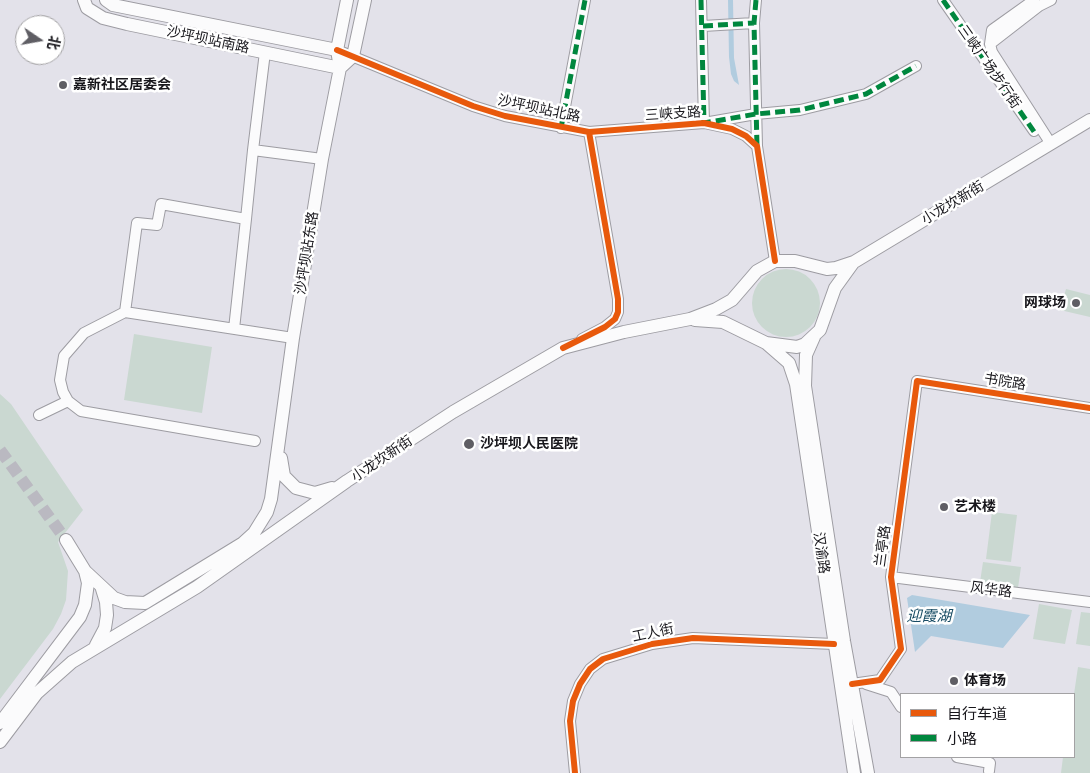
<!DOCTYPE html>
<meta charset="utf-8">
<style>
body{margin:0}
#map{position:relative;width:1090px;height:773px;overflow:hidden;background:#e3e2ea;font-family:Montserrat,"Noto Sans SC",sans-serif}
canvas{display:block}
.legend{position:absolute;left:900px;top:693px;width:175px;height:65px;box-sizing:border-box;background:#fff;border:1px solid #a3a2a4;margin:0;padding:6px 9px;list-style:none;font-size:15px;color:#18171c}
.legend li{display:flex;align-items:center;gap:10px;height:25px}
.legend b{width:25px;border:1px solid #a3a2a4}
.north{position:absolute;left:15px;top:15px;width:50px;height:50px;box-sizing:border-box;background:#fff;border:1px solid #a3a2a4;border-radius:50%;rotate:102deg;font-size:14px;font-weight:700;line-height:20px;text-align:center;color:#18171c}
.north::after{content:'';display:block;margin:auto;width:18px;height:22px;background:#5f5e64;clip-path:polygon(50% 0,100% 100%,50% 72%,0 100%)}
</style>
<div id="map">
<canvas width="1090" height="773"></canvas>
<ul class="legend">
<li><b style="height:6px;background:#e8590c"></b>自行车道</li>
<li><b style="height:6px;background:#00873e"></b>小路</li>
</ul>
<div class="north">北</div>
</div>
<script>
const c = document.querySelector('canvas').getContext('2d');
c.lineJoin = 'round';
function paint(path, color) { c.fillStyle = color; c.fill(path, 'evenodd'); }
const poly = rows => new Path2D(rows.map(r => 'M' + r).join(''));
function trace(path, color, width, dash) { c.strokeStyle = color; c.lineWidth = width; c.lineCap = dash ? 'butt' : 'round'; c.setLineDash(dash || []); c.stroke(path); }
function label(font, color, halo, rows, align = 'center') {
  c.font = font + ' Montserrat,"Noto Sans SC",sans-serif'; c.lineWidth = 5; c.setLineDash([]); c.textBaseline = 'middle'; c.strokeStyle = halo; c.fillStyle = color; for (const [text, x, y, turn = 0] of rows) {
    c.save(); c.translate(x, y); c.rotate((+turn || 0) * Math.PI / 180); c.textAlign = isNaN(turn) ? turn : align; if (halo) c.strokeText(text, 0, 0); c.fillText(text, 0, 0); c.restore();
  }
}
const green = poly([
 '752 303a34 34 0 1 1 68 0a34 34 0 1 1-68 0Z',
 [1066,289,1090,295,1090,317,1060,310],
 [134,334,212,347,202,413,124,400],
 [0,394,11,404,83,510,58,542,68,571,66,600,61,614,53,629,0,699],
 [992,512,1017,515,1011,562,986,559],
 [983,562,1021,567,1017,595,979,589],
 [1039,604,1072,610,1065,644,1033,639],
 [1081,612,1090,613,1090,646,1076,644],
 [1078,667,1090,669,1090,773,1061,773,1063,757,1074,757,1074,694]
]);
const water = poly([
 [728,0,733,0,734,58,739,85,734,81,731,74,729,57],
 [912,595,1030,615,1003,648,931,636,915,652,907,598]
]);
const majorTunnel = poly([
 [0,450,66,540]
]);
const minor = poly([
 [701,0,704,123,756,114,800,110,866,94,916,66],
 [756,0,754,23,757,146],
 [943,0,1034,131],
 [1051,0,1039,6,990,44,992,52,1051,144],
 [703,26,754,23],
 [990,44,992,30,1034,0],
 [337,50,473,106,505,116,589,132,618,299,618,312,615,319,605,327,582,339],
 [561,128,585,0],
 [589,132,704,123,732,129,746,136,757,146,775,261],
 [253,150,265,52],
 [246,219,253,150,322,159],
 [125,312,137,223,157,225,161,204,246,219,234,329],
 [39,415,68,401],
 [255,441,81,411,68,401,63,392,60,380,64,356,84,333,125,312,293,338],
 [891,577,1090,602],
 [852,684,880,680,901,649,891,577,917,381,1090,408],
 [866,684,891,692,901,707],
 [957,757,990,763,989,771],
 [575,773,570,721,573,701,580,684,590,669,603,659,652,644,693,638,834,644]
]);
const major = poly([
 [84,0,87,8,103,18,127,24,340,68],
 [106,0,113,5,337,50],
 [340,68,353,56,365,0],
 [695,320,723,322,766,343,797,347,805,344,820,330,835,288,853,263],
 [814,337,806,355,805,386,844,641,868,773],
 [766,343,789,363,796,384,854,773],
 [281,458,284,476,296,488,315,493,332,488],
 [85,571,114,598,125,602,145,603,243,543,254,533,267,512,271,499,293,338,322,159,340,68,337,50,347,0],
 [96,645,105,628,107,615,106,602,102,589],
 [0,723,80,617,85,605,88,583,85,571,66,540],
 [0,742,37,693,72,662,197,587,347,481,453,412,563,348,624,332,690,319,716,309,732,300,757,271,775,261,795,261,827,269,836,268,854,262,1090,120]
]);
const quiet = poly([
 [701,0,704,123,756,114,800,110,866,94,916,66],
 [756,0,754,23,757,146],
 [943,0,1035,133],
 [703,26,754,23],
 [561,128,585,0]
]);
const cycleway = poly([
 [337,50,473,106,505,116,589,132,618,299,618,312,615,319,605,327,563,348],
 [589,132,704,123,732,129,746,136,757,146,775,261],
 [852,684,880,680,901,649,891,577,917,381,1090,408],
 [575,773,570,721,573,701,580,684,590,669,603,659,652,644,693,638,834,644]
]);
const markers = [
 [63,85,5,"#5f5e64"],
 [1076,303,5,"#5f5e64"],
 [469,444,6,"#5f5e64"],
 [944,507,5,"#5f5e64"],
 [954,681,5,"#5f5e64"]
];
const streetNames = [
 ["沙坪坝站南路",208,40,12],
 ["三峡广场步行街",989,67,55],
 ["沙坪坝站北路",539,109,12],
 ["三峡支路",673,114,-4],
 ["小龙坎新街",953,203,-31],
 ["沙坪坝站东路",307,253,-81],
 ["书院路",1005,382,9],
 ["小龙坎新街",382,459,-34],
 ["兰亭路",883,546,-82],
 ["汉渝路",821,553,82],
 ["风华路",991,590,7],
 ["工人街",653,633,-12]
];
const poiNames = [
 ["嘉新社区居委会",73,85],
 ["网球场",1066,303,"right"],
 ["沙坪坝人民医院",480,444],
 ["艺术楼",954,507],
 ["体育场",964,681]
];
const waterNames = [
 ["迎霞湖",929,617]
];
paint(green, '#cad8d1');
paint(water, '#b1ccdf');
trace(majorTunnel, '#bab9c1', 12, [12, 6]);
trace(minor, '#9d9ca2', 12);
trace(major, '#9d9ca2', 14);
trace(minor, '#fbfbfc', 10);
trace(major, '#fbfbfc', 12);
trace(quiet, '#00873e', 5, [10, 5]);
trace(cycleway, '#e8590c', 6);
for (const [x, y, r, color] of markers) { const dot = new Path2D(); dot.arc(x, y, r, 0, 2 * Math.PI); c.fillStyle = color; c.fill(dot); trace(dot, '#fff', 2); }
label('14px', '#18171c', '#fff', streetNames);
label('bold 14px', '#18171c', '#fff', poiNames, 'left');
label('italic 15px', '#174b63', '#fff', waterNames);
</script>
